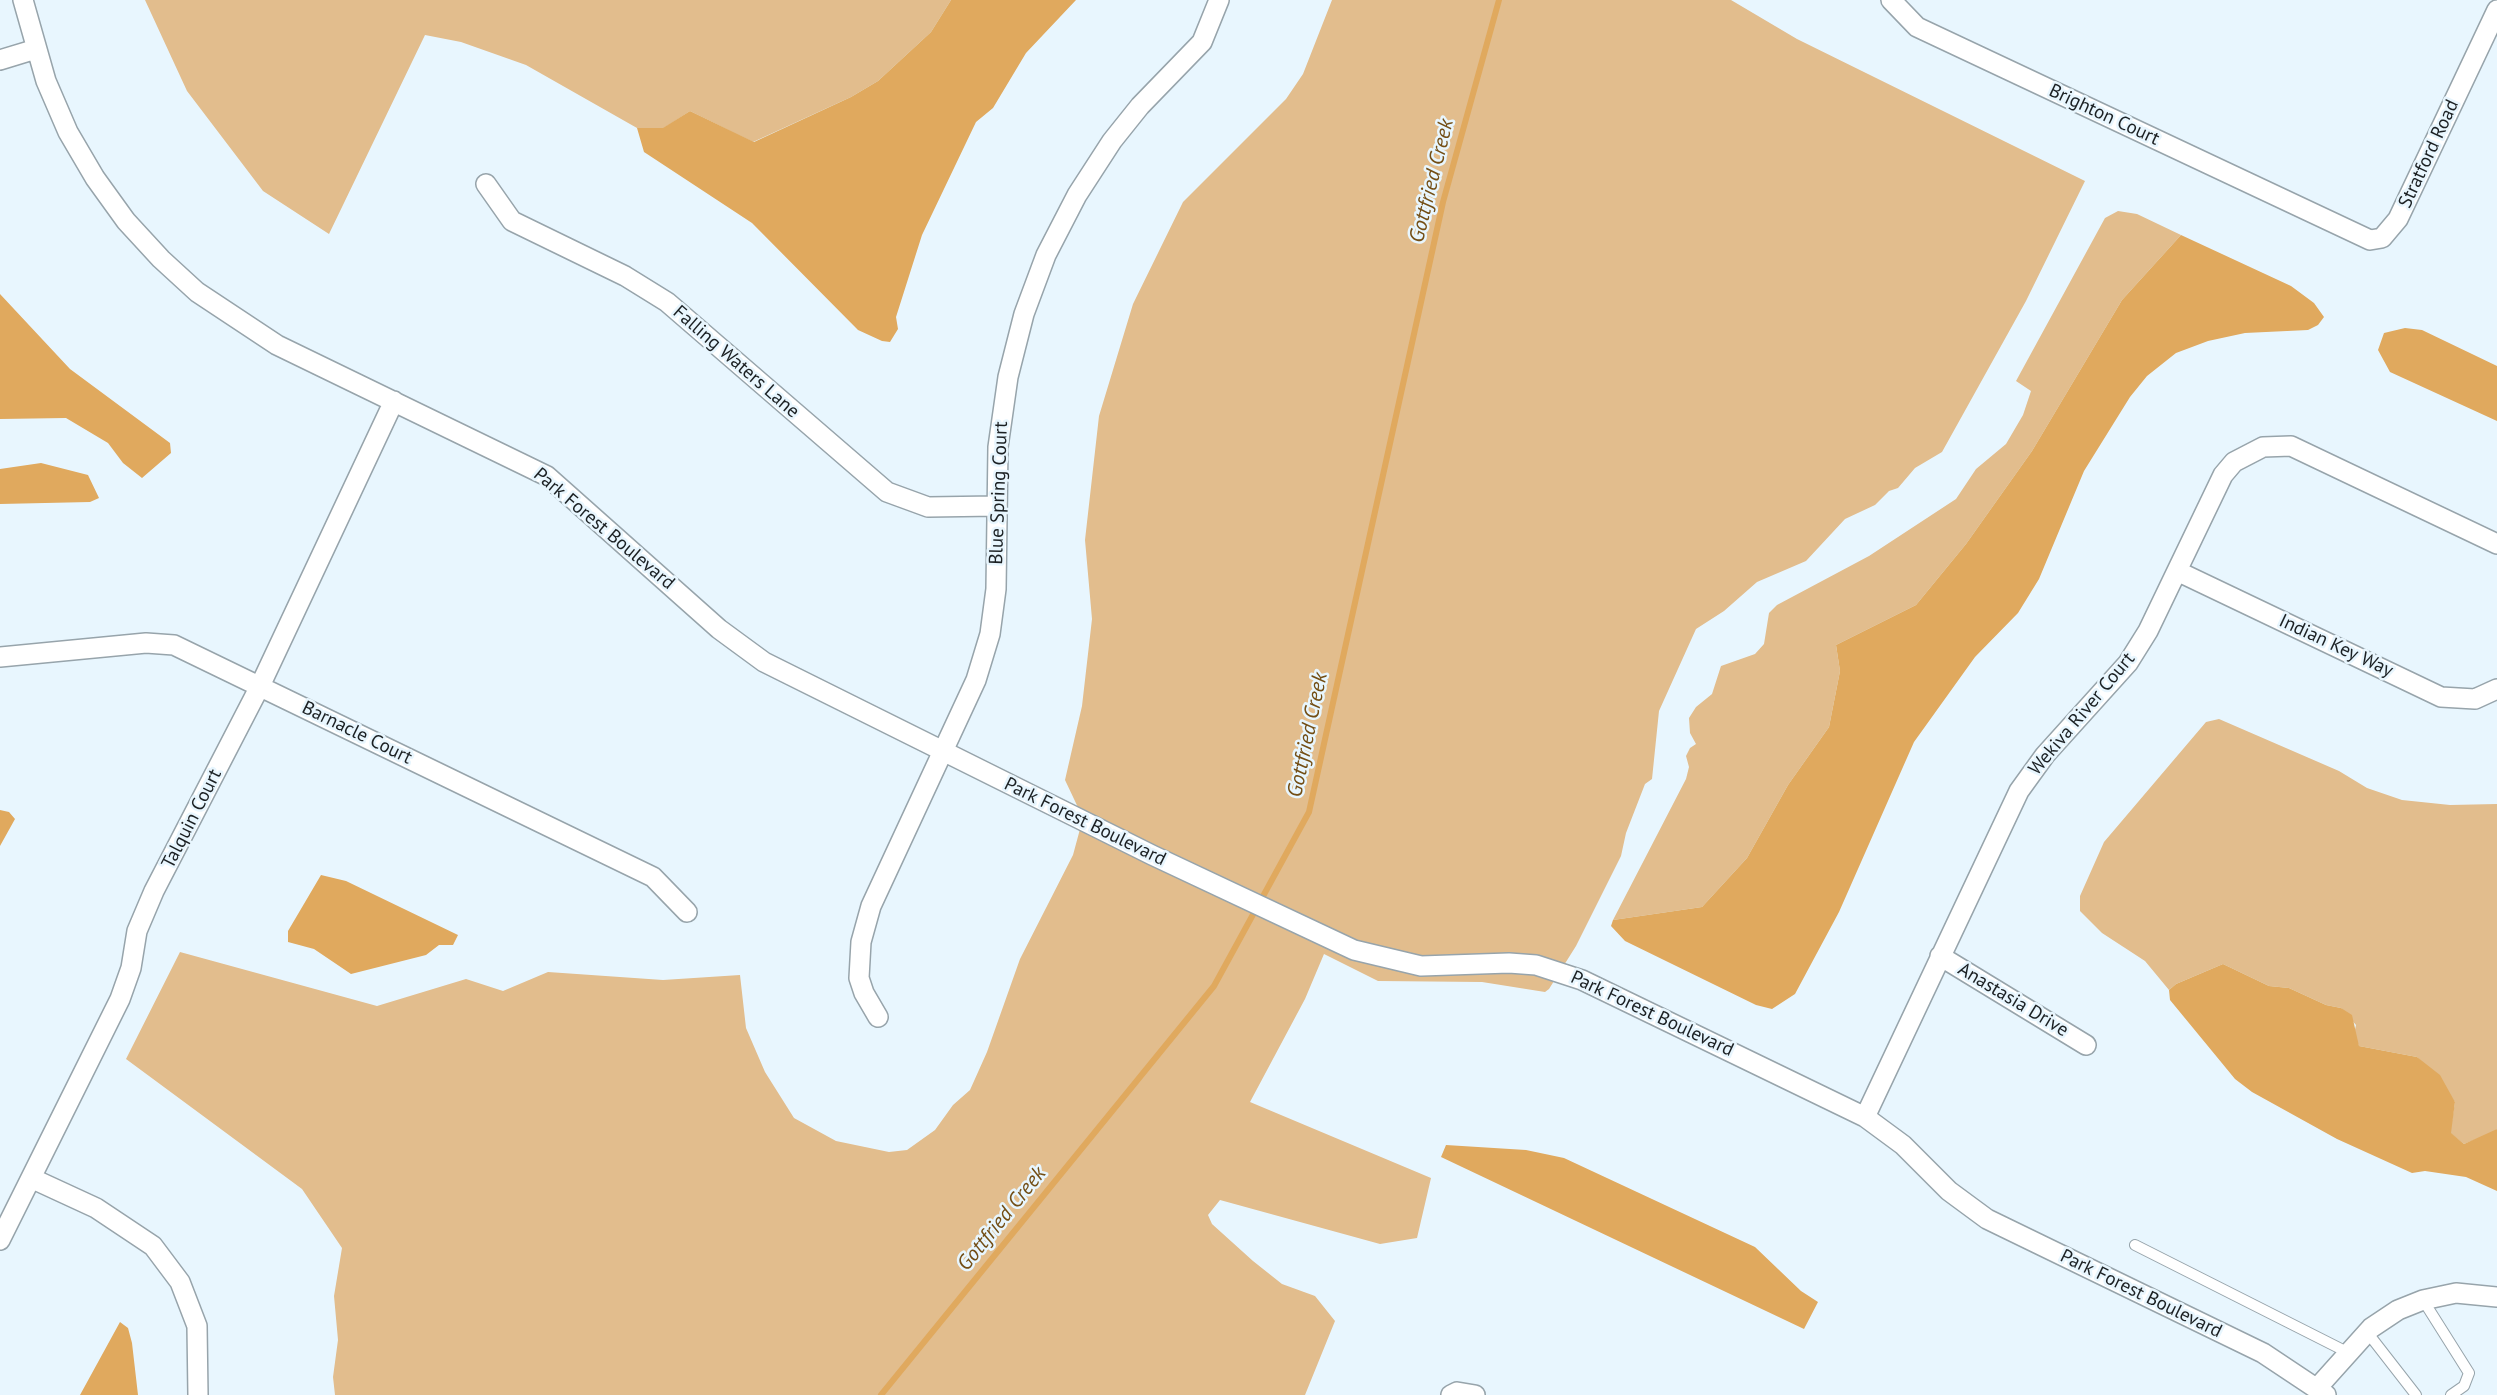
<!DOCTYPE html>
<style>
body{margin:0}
canvas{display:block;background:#e8f6fe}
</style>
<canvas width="2497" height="1395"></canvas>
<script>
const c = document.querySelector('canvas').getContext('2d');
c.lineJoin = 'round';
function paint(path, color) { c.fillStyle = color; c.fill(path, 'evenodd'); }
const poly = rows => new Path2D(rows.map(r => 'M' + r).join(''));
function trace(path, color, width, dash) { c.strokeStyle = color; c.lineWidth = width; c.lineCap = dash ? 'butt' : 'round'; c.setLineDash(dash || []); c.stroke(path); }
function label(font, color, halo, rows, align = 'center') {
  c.font = font + ' "PT Sans",sans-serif'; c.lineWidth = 5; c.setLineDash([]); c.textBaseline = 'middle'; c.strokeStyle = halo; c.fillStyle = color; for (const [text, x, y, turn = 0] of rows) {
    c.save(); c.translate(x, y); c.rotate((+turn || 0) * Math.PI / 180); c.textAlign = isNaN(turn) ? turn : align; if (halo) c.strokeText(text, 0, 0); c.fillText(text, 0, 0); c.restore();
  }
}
const green = poly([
 [145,0,951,0,931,32,878,81,851,97,753,142,690,111,664,128,637,128,526,65,461,42,425,35,329,234,263,191,187,91],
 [1332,0,1731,0,1797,39,2085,181,2026,301,1942,452,1915,468,1898,488,1889,491,1875,505,1845,519,1806,561,1757,582,1724,611,1696,629,1659,711,1652,779,1645,784,1626,833,1621,856,1576,946,1549,989,1545,992,1482,982,1378,981,1324,954,1305,999,1250,1102,1431,1178,1417,1238,1380,1244,1220,1200,1208,1215,1212,1224,1253,1261,1282,1284,1315,1296,1335,1321,1305,1395,335,1395,333,1377,338,1340,334,1296,342,1248,302,1189,126,1059,180,952,377,1006,466,979,503,991,548,972,663,980,740,975,746,1028,765,1072,794,1118,836,1141,889,1152,907,1150,935,1130,953,1105,970,1090,987,1052,1020,959,1073,855,1083,818,1065,780,1082,706,1092,619,1085,540,1099,416,1133,304,1183,202,1286,99,1303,74],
 [2118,211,2137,214,2181,235,2122,300,2032,451,1966,544,1916,605,1836,645,1840,671,1829,727,1788,785,1747,858,1702,907,1613,920,1686,779,1689,767,1686,756,1690,748,1696,744,1690,733,1689,718,1696,707,1712,694,1721,666,1755,654,1764,644,1769,613,1777,605,1869,556,1956,499,1976,469,2006,444,2023,415,2031,391,2016,381,2105,218],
 [2219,719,2339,771,2367,788,2402,800,2450,805,2497,804,2497,1129,2494,1132,2464,1144,2450,1133,2455,1102,2417,1057,2359,1046,2354,1034,2356,1025,2341,1008,2326,1005,2289,988,2269,986,2223,964,2176,984,2169,990,2145,961,2102,933,2080,911,2080,896,2104,842,2206,722]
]);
const water = poly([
 [951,0,1076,0,1026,53,993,108,976,122,922,235,896,317,898,329,890,342,882,341,858,330,752,223,644,152,637,128,663,128,690,111,754,142,851,97,878,81,931,32],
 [2181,235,2291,286,2314,303,2324,317,2318,325,2308,330,2245,333,2208,341,2176,353,2147,376,2130,397,2084,471,2039,579,2018,613,1975,657,1914,742,1839,912,1795,994,1772,1009,1756,1005,1625,941,1611,926,1613,920,1702,907,1747,858,1788,785,1829,727,1840,671,1836,645,1916,605,1966,544,2032,451,2122,300],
 [0,294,70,369,170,443,171,453,142,478,123,463,108,443,66,418,0,419],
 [2405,328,2422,330,2497,366,2497,421,2390,372,2378,350,2384,333],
 [41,463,88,475,99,498,90,502,0,504,0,469],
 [0,810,9,812,15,819,0,846],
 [321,875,346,881,458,935,453,945,439,945,426,955,351,974,314,949,288,942,288,931],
 [2223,964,2269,986,2289,988,2326,1005,2341,1008,2352,1015,2359,1046,2417,1057,2440,1075,2455,1102,2451,1133,2464,1144,2497,1129,2497,1191,2466,1177,2425,1171,2412,1173,2337,1139,2252,1092,2235,1079,2170,1000,2169,990,2176,984],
 [1446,1145,1526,1150,1564,1158,1755,1247,1801,1291,1818,1302,1804,1329,1441,1157],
 [120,1322,128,1328,132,1343,138,1395,80,1395]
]);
const stream = poly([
 [881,1395,1214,986,1309,812,1443,202,1499,0]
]);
const service = poly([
 [2135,1245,2347,1352],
 [2423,1300,2469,1373,2464,1386,2451,1395],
 [2367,1332,2416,1395]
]);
const minor = poly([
 [23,0,46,81,68,132,95,178,126,221,161,259,197,292,277,345,547,476,719,629,764,662,1152,855,1354,950,1421,966,1509,963,1536,965,1582,980,1865,1117,1903,1145,1949,1191,1987,1219,2263,1353,2326,1395],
 [1891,0,1917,27,2370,240,2382,238,2398,219,2497,10],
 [0,60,36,49],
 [486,184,512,221,625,276,667,302,887,492,928,507,996,506],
 [2177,571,2441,697,2475,699,2497,689],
 [0,657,146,643,174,645,653,877,687,912],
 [1940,956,2086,1045],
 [878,1017,864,993,859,978,861,942,871,906,976,680,990,634,996,589,998,447,1008,377,1024,314,1046,255,1077,195,1112,141,1140,106,1202,42,1219,0],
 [1865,1117,2019,791,2045,755,2128,663,2148,631,2223,475,2234,462,2263,447,2291,446,2497,544],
 [31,1178,96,1208,153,1246,180,1282,197,1326,198,1395],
 [0,1240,120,999,131,968,137,931,154,891,260,686,394,401],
 [2318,1387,2371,1328,2398,1310,2423,1300,2456,1293,2497,1297],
 [1451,1395,1457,1392,1475,1395]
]);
const streetNames = [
 ["Brighton Court",2104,115,25],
 ["Stratford Road",2429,154,-65],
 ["Falling Waters Lane",736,362,41],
 ["Blue Spring Court",999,493,-88],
 ["Park Forest Boulevard",604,529,40],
 ["Indian Key Way",2336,646,25],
 ["Wekiva River Court",2082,714,-50],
 ["Barnacle Court",357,733,26],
 ["Talquin Court",192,819,-63],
 ["Park Forest Boulevard",1085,822,26],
 ["Anastasia Drive",2013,1000,31],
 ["Park Forest Boulevard",1652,1014,25],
 ["Park Forest Boulevard",2141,1294,26]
];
const waterNames = [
 ["Gottfried Creek",1432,181,-76],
 ["Gottfried Creek",1308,735,-78],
 ["Gottfried Creek",1002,1219,-51]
];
paint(green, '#e2bd8d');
paint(water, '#e0a95e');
trace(stream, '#e0a95e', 6);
trace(service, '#97a4ab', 12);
trace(minor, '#97a4ab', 22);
trace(service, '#fff', 10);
trace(minor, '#fff', 19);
label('19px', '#1b2023', '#e8f6fe', streetNames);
label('italic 21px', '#734e15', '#e8f6fe', waterNames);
</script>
